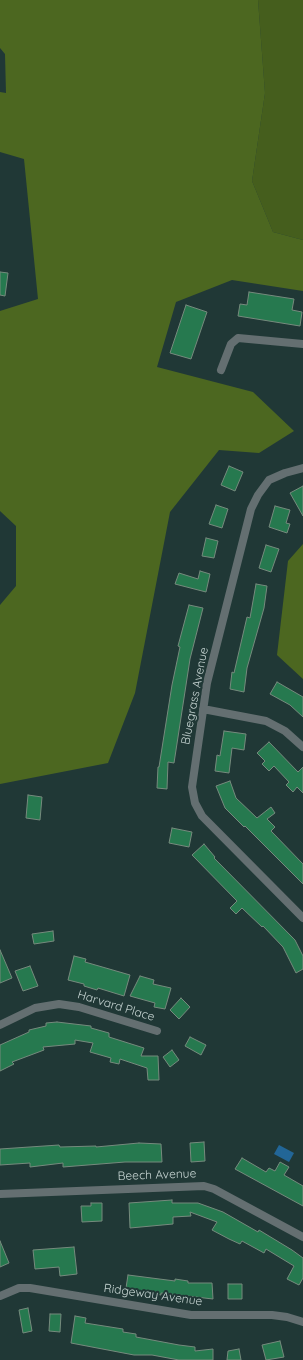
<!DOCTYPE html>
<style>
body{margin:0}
canvas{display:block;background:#203836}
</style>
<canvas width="303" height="1360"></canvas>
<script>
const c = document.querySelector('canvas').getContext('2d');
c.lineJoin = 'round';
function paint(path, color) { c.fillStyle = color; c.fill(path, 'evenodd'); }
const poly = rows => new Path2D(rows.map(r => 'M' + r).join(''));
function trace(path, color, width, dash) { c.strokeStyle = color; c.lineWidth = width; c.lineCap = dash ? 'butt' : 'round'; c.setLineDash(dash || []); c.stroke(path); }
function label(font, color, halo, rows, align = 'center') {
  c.font = font + ' Quicksand,sans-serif'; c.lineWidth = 4; c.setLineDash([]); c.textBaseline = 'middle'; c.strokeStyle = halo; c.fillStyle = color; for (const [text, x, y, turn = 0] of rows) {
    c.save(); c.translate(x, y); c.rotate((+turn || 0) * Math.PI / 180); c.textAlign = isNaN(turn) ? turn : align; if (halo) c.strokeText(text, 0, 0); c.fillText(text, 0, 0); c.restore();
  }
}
const green = poly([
 [258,0,303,0,303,240,273,232,252,181,265,93]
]);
const forest = poly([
 [0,0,258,0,265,93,252,181,273,232,303,240,303,291,232,280,176,302,157,367,253,392,294,431,259,453,219,450,170,512,135,693,108,763,0,784,0,605,16,586,16,526,0,511,0,311,38,299,24,159,0,152,0,92,6,93,5,54,0,48],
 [303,544,303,679,277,655,288,561]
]);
const water = poly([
 [279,1145,294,1153,289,1162,274,1154]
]);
const building = poly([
 [0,272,8,273,5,296,0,295,0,272],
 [249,292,294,299,292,310,302,312,300,326,238,316,240,304,247,305,249,292],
 [186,305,207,312,191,359,170,353,186,305],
 [229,466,243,472,235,491,221,485,229,466],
 [303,486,303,516,290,493,303,486],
 [216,505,228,509,222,528,209,524,216,505],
 [275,506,290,510,286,523,290,524,287,533,269,527,275,506],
 [206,538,218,541,214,558,202,556,206,538],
 [266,545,279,549,271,572,259,568,266,545],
 [200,571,210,574,206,592,175,584,179,573,198,579,200,571],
 [256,584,267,586,264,608,247,668,244,692,230,689,232,672,234,673,247,617,250,618,256,584],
 [189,605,203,608,190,659,174,763,168,762,167,789,157,788,158,767,159,767,172,685,180,647,178,646,189,605],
 [277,682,303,697,303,717,290,705,270,694,277,682],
 [224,731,246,734,244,750,232,748,229,773,215,771,217,755,220,756,224,731],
 [269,742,298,772,303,767,303,793,297,787,293,792,286,785,289,782,274,766,269,771,262,764,265,761,257,753,269,742],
 [230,781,236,798,257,818,271,807,275,813,267,819,275,827,271,831,303,864,303,884,245,826,244,827,225,808,216,786,230,781],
 [28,795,42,797,40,820,26,818,28,795],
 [172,828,192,832,189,847,169,843,172,828],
 [204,844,215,857,214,858,295,940,303,956,303,969,296,973,283,947,263,926,262,927,242,908,236,914,230,908,237,901,192,855,204,844],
 [53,931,54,941,34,944,32,934,53,931],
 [0,950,12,978,0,983,0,950],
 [74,956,86,959,85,962,130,975,124,996,98,988,97,990,84,986,84,984,68,980,74,956],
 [30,966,38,986,23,991,15,971,30,966],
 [140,976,154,980,153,984,171,988,165,1009,154,1007,155,1003,130,996,140,976],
 [181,998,190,1007,179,1019,170,1010,181,998],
 [57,1022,91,1026,91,1028,109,1033,109,1037,144,1048,141,1056,158,1056,159,1080,148,1080,147,1068,120,1059,119,1064,110,1062,111,1058,90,1052,93,1043,75,1040,75,1044,43,1047,44,1050,12,1062,14,1064,0,1071,0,1045,29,1032,29,1030,46,1026,46,1023,57,1022],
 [190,1037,206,1045,201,1055,185,1046,190,1037],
 [172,1050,179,1060,170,1067,163,1057,172,1050],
 [204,1142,205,1161,191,1162,190,1143,204,1142],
 [139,1143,161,1144,162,1162,125,1162,63,1167,63,1163,30,1167,30,1163,0,1165,0,1149,59,1145,60,1147,96,1146,96,1147,139,1143],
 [242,1158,266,1172,269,1168,275,1171,280,1162,289,1167,284,1175,303,1186,303,1206,235,1169,242,1158],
 [172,1200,172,1203,198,1203,223,1212,258,1232,259,1230,292,1250,303,1258,303,1278,299,1285,287,1279,294,1266,266,1249,264,1253,242,1241,240,1244,229,1239,212,1230,217,1222,190,1212,191,1216,173,1217,173,1224,130,1228,129,1203,172,1200],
 [91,1203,102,1203,102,1221,82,1222,81,1206,91,1206,91,1203],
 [0,1241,9,1263,0,1267,0,1241],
 [74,1247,77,1274,60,1276,59,1267,35,1269,33,1250,74,1247],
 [128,1275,175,1281,175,1279,188,1281,188,1283,212,1283,213,1299,161,1293,161,1295,126,1288,128,1275],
 [228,1284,242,1284,242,1299,228,1299,228,1284],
 [28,1308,32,1331,23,1333,19,1310,28,1308],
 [50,1314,61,1314,60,1332,49,1331,50,1314],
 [75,1316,86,1318,85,1323,123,1329,123,1332,136,1334,136,1337,179,1345,195,1347,195,1351,213,1349,213,1360,179,1360,152,1355,134,1355,71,1343,75,1316],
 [280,1341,284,1357,266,1360,262,1345,280,1341],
 [239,1349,241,1360,227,1360,228,1351,239,1349]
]);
const street = poly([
 [221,370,231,344,238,338,303,344],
 [303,468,285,473,269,480,258,495,251,509,207,683,192,787,195,803,202,816,303,918],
 [203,709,266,721,285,731,303,747],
 [0,1025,35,1008,59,1004,79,1007,157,1031],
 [0,1194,204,1186,214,1189,303,1237],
 [0,1296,19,1288,30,1288,191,1315,272,1315,287,1317,303,1322]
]);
const streetNames = [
 ["Bluegrass Avenue",195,696,-79],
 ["Harvard Place",116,1006,17],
 ["Beech Avenue",157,1175,-2],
 ["Ridgeway Avenue",153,1295,8]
];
paint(green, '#455e1d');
paint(forest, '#4c6720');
paint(water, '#226697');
paint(building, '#26794f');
trace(building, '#758a7d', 1);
trace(street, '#646f71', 8);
label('12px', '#c7d5d3', '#203836', streetNames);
</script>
